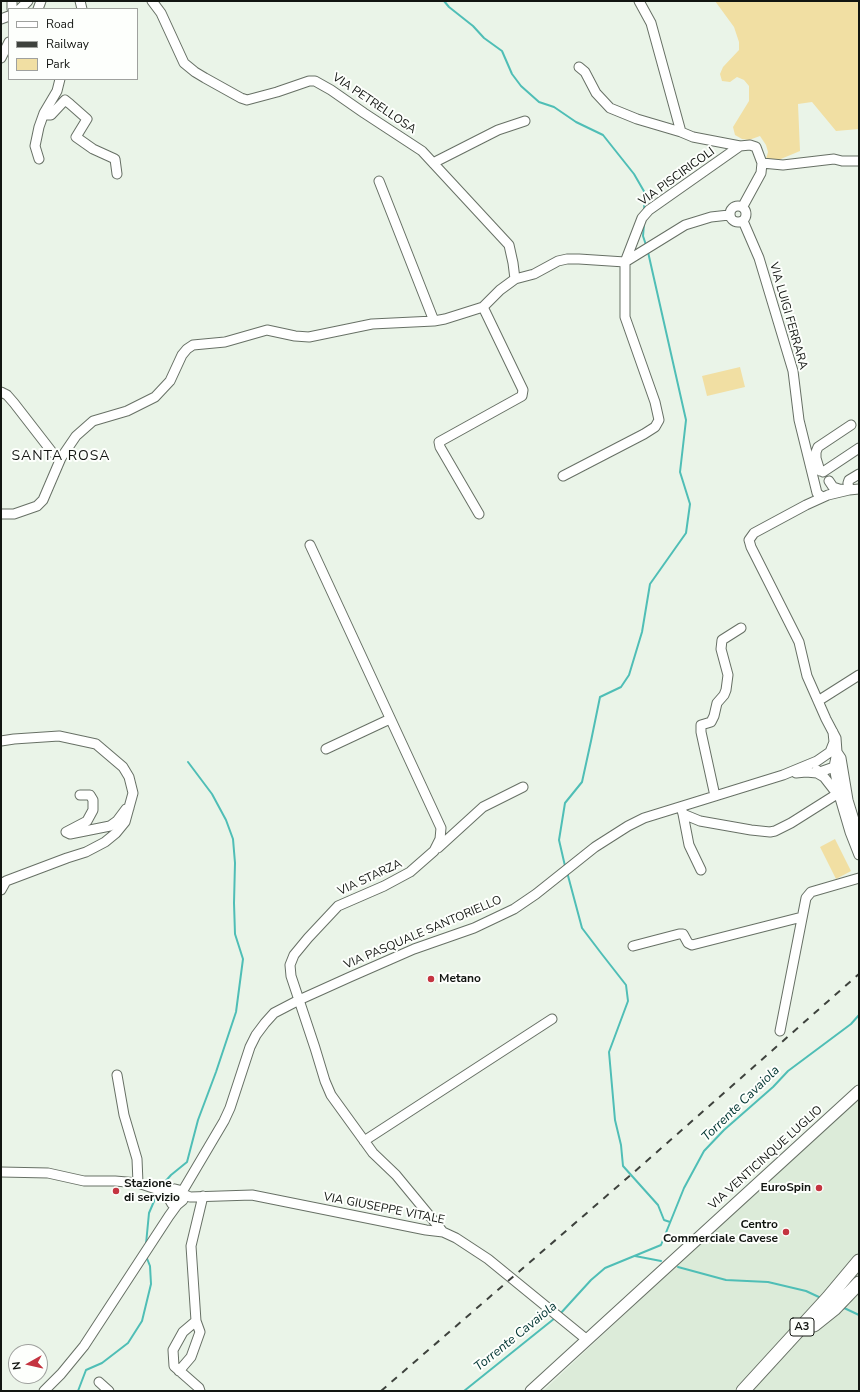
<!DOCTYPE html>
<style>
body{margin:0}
#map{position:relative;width:860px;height:1392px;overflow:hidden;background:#eaf4e8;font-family:"Nunito Sans",sans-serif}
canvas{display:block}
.frame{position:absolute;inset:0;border:2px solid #121511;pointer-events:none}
.legend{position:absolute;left:8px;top:8px;width:130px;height:72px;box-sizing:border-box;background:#fdfffc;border:1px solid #9fa19e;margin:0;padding:5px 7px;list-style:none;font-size:12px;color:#121511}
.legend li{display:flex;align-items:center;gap:8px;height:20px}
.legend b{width:20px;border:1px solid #9fa19e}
.north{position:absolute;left:8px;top:1344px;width:40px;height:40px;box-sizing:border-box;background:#fdfffc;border:1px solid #9fa19e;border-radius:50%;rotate:262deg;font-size:11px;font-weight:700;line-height:16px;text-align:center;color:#121511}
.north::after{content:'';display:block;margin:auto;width:14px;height:18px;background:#c43440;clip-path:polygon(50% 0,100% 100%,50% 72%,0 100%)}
</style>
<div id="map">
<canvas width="860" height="1392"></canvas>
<div class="frame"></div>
<ul class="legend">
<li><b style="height:5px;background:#fff"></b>Road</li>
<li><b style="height:5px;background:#3e423d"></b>Railway</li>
<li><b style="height:11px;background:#f1dfa3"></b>Park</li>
</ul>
<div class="north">N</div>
</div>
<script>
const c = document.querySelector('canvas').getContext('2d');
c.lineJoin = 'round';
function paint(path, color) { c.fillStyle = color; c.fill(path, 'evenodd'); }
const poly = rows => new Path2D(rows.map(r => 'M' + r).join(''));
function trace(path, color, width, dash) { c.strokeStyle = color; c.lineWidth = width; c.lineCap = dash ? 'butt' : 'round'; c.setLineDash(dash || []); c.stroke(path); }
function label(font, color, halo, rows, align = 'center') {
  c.font = font + ' "Nunito Sans",sans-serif'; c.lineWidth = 4; c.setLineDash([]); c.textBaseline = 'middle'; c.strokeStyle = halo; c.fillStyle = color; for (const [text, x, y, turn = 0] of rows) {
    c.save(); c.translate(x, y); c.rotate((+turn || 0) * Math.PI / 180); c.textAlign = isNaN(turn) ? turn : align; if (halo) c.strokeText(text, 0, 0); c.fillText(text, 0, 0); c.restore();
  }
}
const built = poly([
 [859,1094,859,1391,543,1391,559,1376]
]);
const green = poly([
 [715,1,859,1,859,129,836,131,812,102,798,104,800,151,764,166,768,152,766,145,760,136,749,140,742,139,735,135,733,127,749,101,749,86,744,80,737,77,730,82,722,81,720,74,723,67,739,50,739,42,734,27],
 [740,367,745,387,707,396,702,376],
 [835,839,851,871,836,879,820,847]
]);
const stream = poly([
 [444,1,449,7,473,26,484,38,502,51,512,74,521,86,539,102,554,107,576,122,603,135,634,174,645,193,644,210],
 [644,224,643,236,646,245],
 [565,866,559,840,565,803,582,782,591,741,600,697,621,687,629,675,642,632,650,584,686,533,690,504,680,472,686,420,648,252],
 [567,872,582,928,601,953,626,985,628,1001,609,1052,615,1120,621,1145,623,1166,658,1205,664,1220,670,1222],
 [160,1188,163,1184,171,1175,187,1162,198,1120,216,1072,236,1012,243,959,235,934,234,903,235,863,233,839,226,820,212,794,188,762],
 [146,1244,149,1213,158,1192],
 [635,1256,661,1261],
 [678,1267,726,1280,768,1282,806,1291,821,1298],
 [842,1307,859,1315],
 [560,1314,591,1280,605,1268,661,1245,684,1188,704,1151,724,1130,773,1087,788,1071,851,1024,859,1015],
 [78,1391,86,1370,102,1363,128,1343,142,1321,151,1284,150,1266,146,1256],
 [464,1391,555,1318]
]);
const minor = poly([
 [80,1,82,9],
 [152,1,161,13,184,63,195,72,205,78,241,98,247,100,277,92,309,81,315,81,331,90,364,113,422,151,509,245,513,263,515,279],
 [639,1,651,23,681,132,693,137,740,146,750,145,756,147,762,163,761,173,743,206],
 [12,9,12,1],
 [20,9,28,1],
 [38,9,41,1],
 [1,19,9,16],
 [1,58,9,42],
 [579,67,585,72,596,93,610,108,637,119,681,132],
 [60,79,57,91,44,113,46,115,51,115,65,100,70,104,87,119,76,137,93,149,115,159,117,174],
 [39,159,35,146,39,127,44,113],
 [433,163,498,130,525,121],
 [762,163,783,165,834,159,842,161,859,161],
 [379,181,434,321],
 '730 214a8 8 0 1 1 16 0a8 8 0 1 1-16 0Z',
 [743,221,759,258,793,371,799,420,817,493,822,497],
 [1,392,7,395,14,403,52,452,61,458],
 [820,471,816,458,816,452,818,447,851,425],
 [823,472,859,448],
 [563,476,644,434,655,427,659,420,655,402,625,317,625,262,685,225,711,217,729,215],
 [829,481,833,487,839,489,849,490,859,489],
 [849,490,828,495,806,505,754,533,749,540,751,547,799,642,807,676,826,719,836,738,837,752,834,767,840,798,850,832,859,855],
 [849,490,848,483,849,480,859,474],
 [1,514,14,514,37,506,43,500,61,458,76,436,93,421,127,411,155,397,170,381,182,355,187,349,193,345,225,342,267,330,295,336,309,337,372,324,434,321,445,319,483,307,500,290,515,279,534,274,558,261,567,259,579,259,625,262,642,218,649,210,740,146],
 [479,514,440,447,439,442,522,396,523,390,483,307],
 [310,545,441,828,440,839,434,851,410,872,384,886,338,906,308,938,294,955,290,965,291,976,315,1048,325,1081,331,1095,373,1153,396,1175,443,1232],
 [818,701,859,675],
 [1,741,14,739,59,736,96,744,123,767,129,777,133,793,125,822,116,833,105,842,86,852,67,858,6,881],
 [326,749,390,719],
 [837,752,841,758,848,800,859,836],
 [817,770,817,773,824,777,838,795],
 [796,773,806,772,817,773,834,767],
 [80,795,90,795,93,800,93,810,87,821,66,832,70,834,110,826,117,821,126,809,129,808],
 [715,796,701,732,701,725,711,722,714,716,717,703,724,695,726,690,728,675,721,649,722,640,741,628],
 [681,807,683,814,700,821,751,830,770,832,775,831,791,823,837,794],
 [683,814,689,845,701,870],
 [438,848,483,807,523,787],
 [1,884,6,881,1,890],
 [633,946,679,934,683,934,688,943,692,945,802,917],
 [780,1031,806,898,811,892,859,878],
 [117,1075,124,1115,137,1159,138,1183],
 [364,1141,552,1019],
 [1,1172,48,1173,84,1181,115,1181,138,1183,162,1191,171,1191],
 [174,1189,170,1193,168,1197,172,1204,177,1205],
 [182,1192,224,1121,230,1108,250,1047,256,1035,265,1023,274,1013,299,1000,350,977,414,949,474,928,514,909,536,894,595,847,628,826,644,818,783,775,817,761,830,752,834,742,833,732],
 [183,1194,190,1197,252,1195,426,1230,443,1232,456,1238,488,1259,586,1339],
 [179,1371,191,1357,200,1332,196,1321],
 [99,1382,109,1391],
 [44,1391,61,1374,84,1346,169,1216,177,1205,183,1200,183,1193,179,1190,175,1189],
 [200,1391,199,1388,174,1366,173,1350,183,1332,196,1321,191,1246,203,1196]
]);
const major = poly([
 [531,1391,859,1091]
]);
const highway = poly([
 [814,1325,834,1309,859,1283],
 [743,1391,828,1298,859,1261]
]);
const rail = poly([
 [381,1391,633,1173,859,974]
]);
const markers = [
 [431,979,4,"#c43440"],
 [819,1188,4,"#c43440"],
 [116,1191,4,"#c43440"],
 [786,1232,4,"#c43440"]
];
const shields = [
 [802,1327,24]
];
const shieldNames = [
 ["A3",802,1327]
];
const streetNames = [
 ["VIA PETRELLOSA",374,104,34],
 ["VIA PISCIRICOLI",677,177,-36],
 ["VIA LUIGI FERRARA",788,316,74],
 ["VIA STARZA",370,878,-25],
 ["VIA PASQUALE SANTORIELLO",423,933,-23],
 ["VIA VENTICINQUE LUGLIO",766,1158,-42],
 ["VIA GIUSEPPE VITALE",384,1209,11]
];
const poiNames = [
 ["Metano",439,979],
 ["Stazione",124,1184],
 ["di servizio",124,1198],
 ["EuroSpin",811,1188,"right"],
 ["Centro",778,1225,"right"],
 ["Commerciale Cavese",778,1239,"right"]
];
const waterNames = [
 ["Torrente Cavaiola",741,1104,-44],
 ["Torrente Cavaiola",516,1337,-39]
];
const quarterNames = [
 ["SANTA ROSA",61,457]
];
paint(built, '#dcebd9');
paint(green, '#f1dfa3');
trace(stream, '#4fbeb6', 2);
trace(minor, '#677065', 11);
trace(major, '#677065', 13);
trace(highway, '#677065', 15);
trace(minor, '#fff', 9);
trace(major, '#fff', 11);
trace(highway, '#fff', 13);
trace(rail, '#3e423d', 2, [7, 7]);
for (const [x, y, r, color] of markers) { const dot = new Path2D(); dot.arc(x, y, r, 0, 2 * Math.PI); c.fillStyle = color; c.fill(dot); trace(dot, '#fdfffc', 1.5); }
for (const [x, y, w] of shields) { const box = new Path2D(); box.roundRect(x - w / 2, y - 9, w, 18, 3); c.fillStyle = '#fdfffc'; c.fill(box); trace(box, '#121511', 1); }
label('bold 11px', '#121511', null, shieldNames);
label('12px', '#121511', '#fdfffc', streetNames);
label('bold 12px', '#121511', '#fdfffc', poiNames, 'left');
label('italic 13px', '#003532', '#fdfffc', waterNames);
c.letterSpacing = '1px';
label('14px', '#121511', '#fdfffc', quarterNames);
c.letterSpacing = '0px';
</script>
